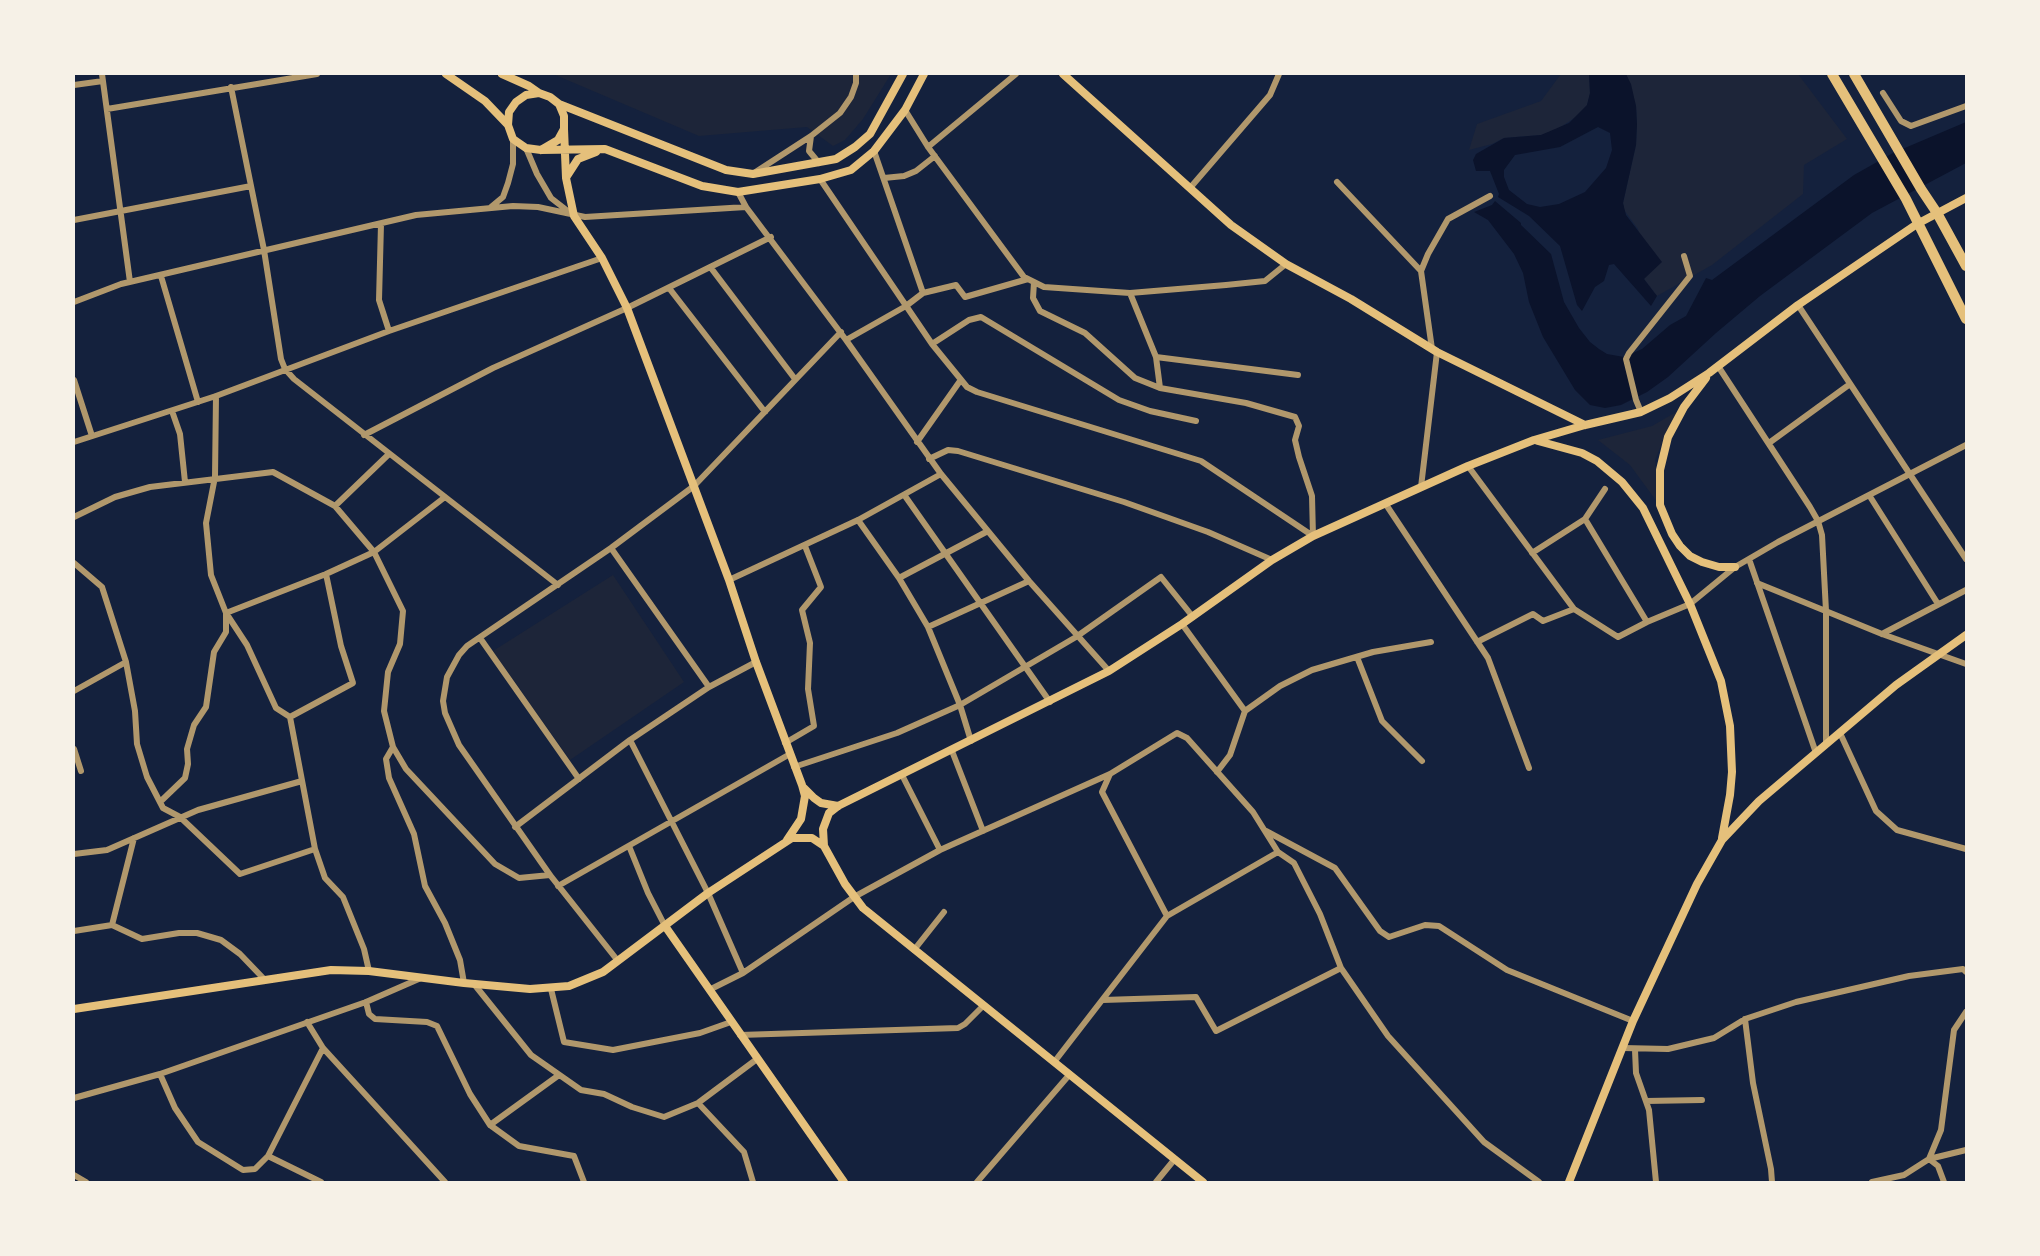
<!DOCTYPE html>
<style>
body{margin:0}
#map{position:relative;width:2040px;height:1256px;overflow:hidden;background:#14213d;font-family:Inter,sans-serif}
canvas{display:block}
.frame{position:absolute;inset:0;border:75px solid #f6f1e7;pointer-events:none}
</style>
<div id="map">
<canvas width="2040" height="1256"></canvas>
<div class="frame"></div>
</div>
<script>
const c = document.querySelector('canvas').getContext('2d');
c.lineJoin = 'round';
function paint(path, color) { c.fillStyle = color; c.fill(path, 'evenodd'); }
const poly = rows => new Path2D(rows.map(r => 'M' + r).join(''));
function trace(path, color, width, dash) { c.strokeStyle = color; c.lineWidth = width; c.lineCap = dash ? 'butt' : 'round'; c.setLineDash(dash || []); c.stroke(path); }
const green = poly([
 [553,74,891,74,863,119,845,140,833,146,807,127,699,136],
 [1561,74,1589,74,1590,93,1587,105,1579,115,1556,130,1541,135,1504,138,1492,144,1469,150,1477,124,1541,101],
 [1626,74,1798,74,1847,139,1804,165,1803,194,1712,265,1657,296,1644,279,1638,229,1624,210,1623,203,1636,145,1637,124,1636,106],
 [1685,407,1667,431,1655,460,1660,506,1630,465,1598,440,1652,426],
 [613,575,684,682,570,760,493,651]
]);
const water = poly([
 [1589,74,1626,74,1631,84,1636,106,1637,124,1636,145,1623,203,1626,215,1662,262,1644,279,1657,296,1651,306,1614,264,1609,265,1604,281,1595,287,1582,311,1577,305,1560,246,1529,216,1498,197,1499,194,1490,171,1476,171,1473,160,1476,154,1504,138,1541,135,1569,123,1587,105,1590,93],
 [1598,127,1610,133,1612,150,1606,168,1585,192,1559,204,1540,207,1527,204,1509,190,1504,177,1504,170,1515,155,1560,147],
 [1966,122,1966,163,1872,213,1760,296,1716,333,1668,377,1647,392,1621,405,1605,408,1590,405,1575,390,1543,337,1529,302,1523,273,1514,254,1488,220,1474,212,1492,205,1495,201,1521,223,1521,225,1551,254,1564,302,1579,328,1590,342,1599,349,1607,354,1624,357,1642,349,1670,325,1686,316,1706,278,1712,280,1854,175,1893,153]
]);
const minor = poly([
 [102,74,130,282],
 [74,85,103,81],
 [231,87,264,250,281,359,285,369,294,379,558,585],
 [1883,93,1901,121,1911,126,1966,106],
 [107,109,317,74],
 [905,110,928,147,1024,277,1044,287,1130,293,1226,285,1265,281,1286,264],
 [811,136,809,151,819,163],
 [928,147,1016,74],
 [526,148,537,174,551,198,569,212],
 [874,151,923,293],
 [754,173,811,136,840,113,851,97,856,83,856,74],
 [884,178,904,176,916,171,935,156],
 [820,179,932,344,967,387,977,392,1201,461,1313,536],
 [1337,182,1421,271],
 [1190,188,1270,95,1279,74],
 [738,192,746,207,846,340,941,474,1029,581,1109,671],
 [491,207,503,197,508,183,513,164,513,139],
 [74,220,251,186],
 [381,224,379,300,389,331],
 [711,268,795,379],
 [161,276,198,402],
 [1034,282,1033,298,1040,311,1085,333,1135,378,1160,388,1246,403,1295,417,1299,426,1295,440,1299,457,1312,496,1313,536],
 [669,288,765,412],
 [1130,293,1156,357,1160,388],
 [74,302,121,284,416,215,513,206,538,207,585,217,746,207],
 [1798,305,1966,559],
 [846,340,906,306,923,293,956,285,965,297,1028,279],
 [932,344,969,320,981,317,1119,400,1150,411,1196,421],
 [1432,349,1421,271,1428,254,1448,219,1490,196],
 [1156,357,1298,375],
 [1718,366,1810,507,1818,521,1822,535,1826,611,1826,744],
 [74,380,92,436],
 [216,396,215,477,206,523,211,575,226,613,247,645,276,708,290,717,315,849,325,878,343,897,364,949,369,971],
 [172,411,180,434,185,482],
 [1641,412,1636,400,1626,359,1629,353,1690,276,1684,256],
 [364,435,493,368,627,308,771,237],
 [74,442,216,396,389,331,602,258],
 [917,442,960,381],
 [1769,443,1850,384],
 [929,459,948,450,958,451,1124,502,1208,532,1272,560],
 [1468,466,1574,609,1618,637,1647,622,1690,604,1735,567,1778,542,1966,445],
 [1421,487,1437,352],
 [1869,495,1938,604],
 [905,496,1050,702],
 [1385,503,1488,658,1529,768],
 [335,506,389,454],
 [74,517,115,497,150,487,273,472,335,506,374,552,403,611,400,644,388,672,384,711,393,747,406,769,495,864,519,878,550,875],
 [1585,519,1605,489],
 [858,520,899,578,928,627,960,705,971,741],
 [611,548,709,687],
 [1532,553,1585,519,1647,622],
 [1749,559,1816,753],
 [74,563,102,587,126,662,135,711,137,744,147,777,163,808,180,817,240,874,315,849],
 [899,578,988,531],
 [729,580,858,520,941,474],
 [1757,583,1882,634,1966,664],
 [1182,624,1245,711],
 [928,627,1029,581],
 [1882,634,1966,590],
 [480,638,579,779],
 [1477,642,1533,614,1543,621,1574,609],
 [1357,657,1382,721,1422,761],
 [74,691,126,662],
 [290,717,353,683,341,646,326,574],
 [1840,733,1876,811,1897,830,1966,849],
 [630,740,708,893,743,973],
 [785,743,814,726,808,689,810,643,802,610,821,587,805,546],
 [393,747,386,759,389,778,414,834,425,886,445,923,460,960,464,983],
 [74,749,81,771],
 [952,751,983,831],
 [794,767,897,733,960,705,1076,637,1161,577,1193,617],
 [1217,772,1230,755,1245,711,1280,686,1312,670,1373,652,1431,642],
 [1110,774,1102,792,1167,916],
 [902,775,940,850],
 [160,802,185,778,188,764,187,749,194,725,206,707,214,652,226,632,226,613,326,574,374,552,445,497],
 [515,827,630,740,709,687,756,662],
 [1266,831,1335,868,1380,931,1389,937,1425,925,1439,926,1507,970,1633,1021],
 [629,846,648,893,665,926],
 [74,854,107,850,198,810,302,781],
 [558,886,790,754],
 [112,925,134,838],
 [74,931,112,925,142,939,179,933,197,933,221,940,240,954,264,979],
 [914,950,944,912],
 [618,961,550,875,459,745,445,713,443,701,447,677,459,655,467,646,611,548,694,486,841,332],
 [474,984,531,1055,581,1090,604,1094,632,1107,664,1117,698,1103,757,1059],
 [551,989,564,1042,613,1050,700,1033,731,1022],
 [709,990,743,973,854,897,940,850,1110,774,1177,733,1187,738,1253,812,1278,852,1294,863,1320,914,1341,968,1388,1036,1484,1142,1539,1182],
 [1103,1000,1196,997,1216,1031,1341,968],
 [366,1002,369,1014,375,1019,427,1022,437,1026,470,1094,490,1125,559,1075],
 [1745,1019,1753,1083,1771,1169,1772,1182],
 [307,1022,323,1048,445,1182],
 [740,1035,958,1028,965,1024,983,1006],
 [1623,1048,1668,1049,1714,1038,1745,1019,1796,1002,1909,976,1963,969,1966,972],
 [1635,1050,1636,1073,1649,1110,1656,1182],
 [1055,1061,1167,916,1278,852],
 [160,1074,175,1108,198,1142,243,1170,255,1169,268,1156],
 [74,1098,160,1074,366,1002,421,978],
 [1646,1101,1702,1100],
 [698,1103,744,1152,753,1182],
 [490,1125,519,1146,574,1156,584,1182],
 [1929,1159,1941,1130,1954,1030,1966,1012],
 [1929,1159,1938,1166,1944,1182],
 [74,1175,86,1182],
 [321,1182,268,1156,323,1048],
 [977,1182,1070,1074],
 [1156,1182,1174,1160],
 [1872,1182,1904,1175,1929,1159,1966,1150]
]);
const secondary = poly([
 [446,74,485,101,508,125],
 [502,74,529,86,539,93],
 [1063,74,1231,225,1286,264,1351,299,1437,352,1585,425],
 [559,104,726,170,753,174,836,159,855,147,870,134,903,74],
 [564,129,566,178,574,216,602,258,627,308,729,580,756,662,802,785,805,796,801,819,787,840],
 [541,150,558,140,564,129,564,116,559,104,550,97,539,93,526,95,516,102,509,112,508,125,513,139,526,148,541,150,605,149,702,186,738,192,820,179,851,170,874,151,905,110,924,74],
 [567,176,578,159,596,152],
 [1706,378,1684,407,1668,437,1660,470,1660,505,1672,534,1680,546,1690,556,1702,562,1719,567,1735,567],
 [1538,441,1582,453,1597,461,1622,482,1643,508,1690,604,1721,681,1730,726,1732,772,1730,795,1722,838],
 [804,788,814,798,821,803,838,806],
 [665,926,844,1182],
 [74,1009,331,970,369,971,464,983,530,989,569,986,603,972,708,893,792,838,812,838,824,846],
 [1203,1182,863,908,845,884,824,846,823,829,829,813,838,806,1109,671,1182,624,1272,560,1313,536,1468,466,1534,440,1585,425,1641,412,1670,398,1709,373,1798,305,1917,224,1966,198],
 [1569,1182,1633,1021,1697,884,1722,840,1759,801,1896,685,1966,635]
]);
const primary = poly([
 [1832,74,1906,199,1966,319],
 [1854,74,1921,189,1937,213,1966,266]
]);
paint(green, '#1d2539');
paint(water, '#0b132b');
trace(minor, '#b1986c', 6);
trace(secondary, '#e5c07b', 8);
trace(primary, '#e5c07b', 10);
</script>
